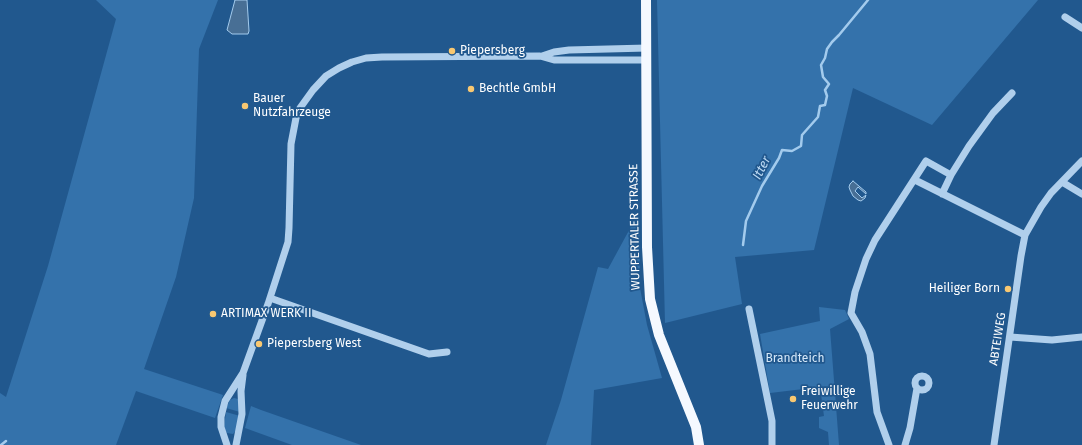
<!DOCTYPE html>
<style>
body{margin:0}
canvas{display:block;background:#21588e}
</style>
<canvas width="1082" height="445"></canvas>
<script>
const c = document.querySelector('canvas').getContext('2d');
c.lineJoin = 'round';
function paint(path, color) { c.fillStyle = color; c.fill(path, 'evenodd'); }
const poly = rows => new Path2D(rows.map(r => 'M' + r).join(''));
function trace(path, color, width, dash) { c.strokeStyle = color; c.lineWidth = width; c.lineCap = dash ? 'butt' : 'round'; c.setLineDash(dash || []); c.stroke(path); }
function label(font, color, halo, rows, align = 'center') {
  c.font = font + ' "Fira Sans",sans-serif'; c.lineWidth = 3.5; c.setLineDash([]); c.textBaseline = 'middle'; c.strokeStyle = halo; c.fillStyle = color; for (const [text, x, y, turn = 0] of rows) {
    c.save(); c.translate(x, y); c.rotate((+turn || 0) * Math.PI / 180); c.textAlign = isNaN(turn) ? turn : align; if (halo) c.strokeText(text, 0, 0); c.fillText(text, 0, 0); c.restore();
  }
}
const green = poly([
 [96,0,218,0,199,49,194,198,176,277,144,369,223,395,215,418,136,391,116,445,0,445,0,393,6,397,48,266,116,19],
 [657,0,1038,0,932,125,853,88,814,250,735,257,742,304,665,323],
 [639,212,640,288,647,325,662,378,594,390,591,445,546,445,561,400,598,267,608,269],
 [819,307,845,310,849,319,830,329,839,445,829,445,828,432,819,428,819,417,824,416,820,387,770,393,760,334,820,321],
 [234,398,238,399,240,401,240,412,226,408,230,400],
 [251,406,261,410,361,445,292,445,245,428],
 [226,412,240,416,237,429,233,434,227,433,225,431,224,427]
]);
const water = poly([
 [235,0,247,0,249,31,248,34,232,34,227,30,235,0],
 [853,181,866,192,866,194,858,187,855,191,862,198,866,195,865,198,861,201,858,200,853,196,850,190,849,187,850,184,853,181]
]);
const stream = poly([
 [743,245,746,221,762,186,779,158,782,150,792,151,801,146,802,135,818,117,820,106,825,105,827,96,825,90,829,84,823,77,821,65,825,58,827,49,832,42,839,35,868,0],
 [1,445,6,441]
]);
const minor = poly([
 [1065,17,1082,28],
 [542,56,554,52,569,50,647,48],
 [915,180,1025,235],
 [1062,182,1082,194],
 [942,194,951,175,969,146,993,113,1012,93],
 [270,298,429,354,447,352],
 [749,309,772,421,772,445],
 [1010,337,1052,340,1082,337],
 '915 383a7 7 0 1 1 14 0a7 7 0 1 1-14 0Z',
 [227,445,221,427,221,417,225,401,243,373,268,304,288,242,289,228,291,144,296,118,300,108,313,90,326,76,339,68,352,62,366,58,382,57,540,56,554,60,647,60],
 [236,445,242,414,241,391,243,375],
 [889,445,877,412,870,354,862,332,851,313,855,292,866,259,875,240,926,161,951,175],
 [905,445,910,428,917,388],
 [994,445,1021,256,1025,235,1041,207,1051,193,1082,161]
]);
const major = poly([
 [646,0,647,247,650,299,659,335,696,427,699,445]
]);
const markers = [
 [452,51,4,"#f9c871"],
 [471,89,4,"#f9c871"],
 [245,106,4,"#f9c871"],
 [1008,289,4,"#f9c871"],
 [213,314,4,"#f9c871"],
 [259,344,4,"#f9c871"],
 [793,399,4,"#f9c871"]
];
const poiNames = [
 ["Piepersberg",460,51],
 ["Bechtle GmbH",479,89],
 ["Bauer",253,99],
 ["Nutzfahrzeuge",253,113],
 ["Heiliger Born",1000,289,"right"],
 ["ARTIMAX WERK II",221,314],
 ["Piepersberg West",267,344],
 ["Freiwillige",801,392],
 ["Feuerwehr",801,406]
];
const streetNames = [
 ["WUPPERTALER STRASSE",635,227,-91],
 ["ABTEIWEG",998,339,-81]
];
const parkNames = [
 ["Brandteich",795,359]
];
const waterNames = [
 ["Itter",762,168,-63]
];
paint(green, '#3472ab');
paint(water, '#486f95');
trace(water, '#a3cbed', 1);
trace(stream, '#a3cbed', 2.5);
trace(minor, '#b0cfec', 7);
trace(major, '#f5f9ff', 10);
for (const [x, y, r, color] of markers) { const dot = new Path2D(); dot.arc(x, y, r, 0, 2 * Math.PI); c.fillStyle = color; c.fill(dot); trace(dot, '#21588e', 1.5); }
label('12px', '#fff', '#21588e', poiNames, 'left');
label('12px', '#fff', '#21588e', streetNames);
label('12px', '#d5e8f9', '#21588e', parkNames);
label('italic 13px', '#bcd9f3', '#21588e', waterNames);
</script>
